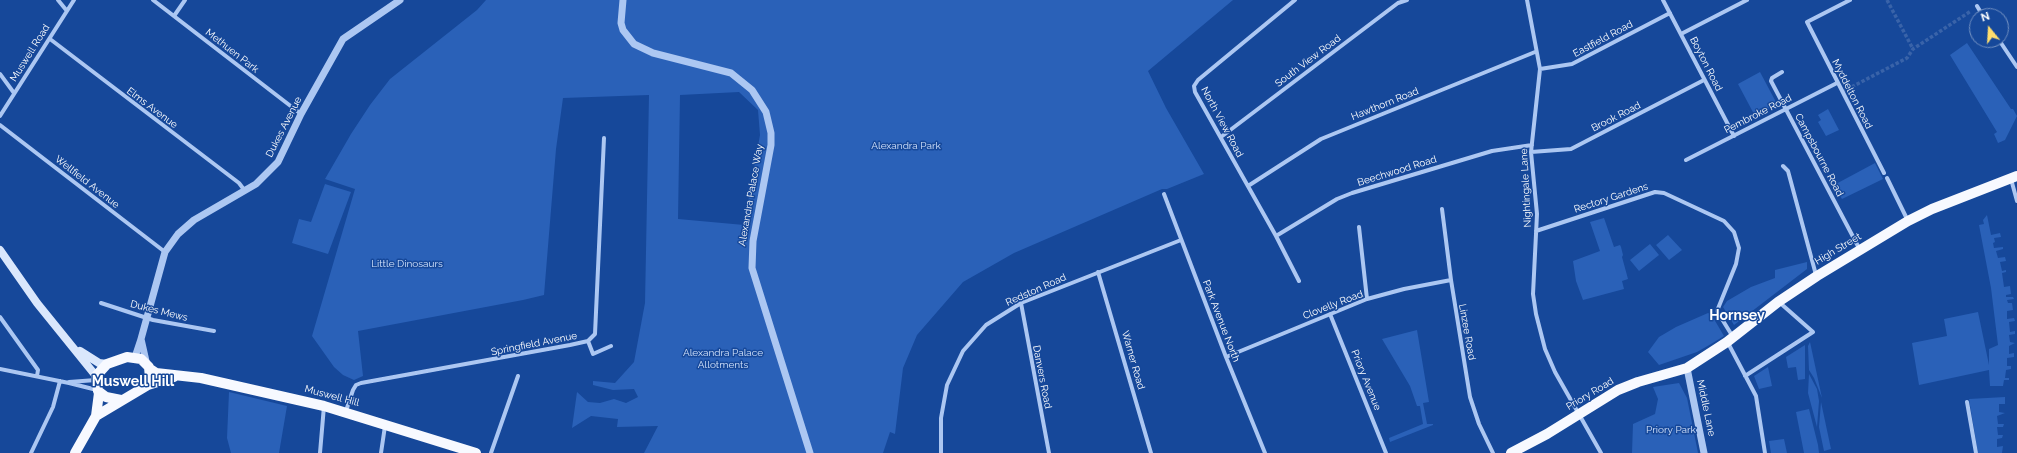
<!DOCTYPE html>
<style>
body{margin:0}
#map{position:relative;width:2017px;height:453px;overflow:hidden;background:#16489a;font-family:Raleway,sans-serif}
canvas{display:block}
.north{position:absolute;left:1969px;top:8px;width:40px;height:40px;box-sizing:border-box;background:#16489a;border:1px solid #7391c2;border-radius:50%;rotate:342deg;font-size:11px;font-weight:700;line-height:16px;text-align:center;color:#fff}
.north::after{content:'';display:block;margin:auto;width:14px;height:18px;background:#ffde6d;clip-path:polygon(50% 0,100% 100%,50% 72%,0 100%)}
</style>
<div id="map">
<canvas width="2017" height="453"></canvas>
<div class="north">N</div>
</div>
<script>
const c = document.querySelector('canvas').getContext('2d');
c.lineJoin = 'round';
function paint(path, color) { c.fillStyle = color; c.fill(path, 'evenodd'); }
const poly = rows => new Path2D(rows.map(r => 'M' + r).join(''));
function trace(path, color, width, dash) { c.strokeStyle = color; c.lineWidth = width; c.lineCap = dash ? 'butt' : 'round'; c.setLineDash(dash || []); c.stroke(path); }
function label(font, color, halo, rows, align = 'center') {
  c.font = font + ' Raleway,sans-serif'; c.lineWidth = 3; c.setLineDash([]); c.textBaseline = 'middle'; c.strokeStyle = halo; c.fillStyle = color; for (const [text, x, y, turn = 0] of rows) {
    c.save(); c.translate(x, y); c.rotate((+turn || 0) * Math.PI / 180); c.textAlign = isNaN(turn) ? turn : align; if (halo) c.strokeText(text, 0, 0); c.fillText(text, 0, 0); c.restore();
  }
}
const green = poly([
 [486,0,1233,0,1148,71,1166,108,1204,174,1167,189,1162,189,1014,253,963,282,917,335,903,368,895,434,890,432,883,453,644,453,658,426,617,427,618,419,591,416,572,428,577,392,588,402,600,403,614,399,626,403,638,397,634,389,613,390,593,385,593,381,615,383,634,362,645,303,649,95,563,98,556,149,544,295,523,300,358,331,363,376,354,380,343,375,334,367,312,336,355,189,325,179,351,134,370,105,390,79,477,10],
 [739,92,758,110,760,135,744,225,678,219,680,95],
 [1967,43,2011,109,2013,109,2017,116,2005,140,1998,143,1994,134,1997,132,1950,55],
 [1760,72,1777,104,1755,116,1738,84],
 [1828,109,1839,130,1826,136,1818,122,1821,120,1818,115],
 [1875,163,1883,179,1842,199,1834,185],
 [325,184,351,192,328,254,292,243,299,219,311,222],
 [1987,215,1991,235,2000,233,2001,237,1994,238,1995,242,1993,243,1994,248,2003,247,2003,249,1996,251,1998,258,2005,257,2006,261,2000,262,2002,271,2006,270,2006,272,2002,273,2004,287,2010,286,2011,294,2006,295,2006,297,2013,297,2014,299,2007,300,2008,303,2012,303,2013,310,2007,311,2007,319,2014,318,2015,321,2009,322,2010,332,2015,331,2015,334,2009,335,2010,342,2015,343,2009,346,2009,354,2014,353,2014,357,2007,358,2007,366,2011,366,2011,369,2006,370,2005,378,2009,378,2009,380,2004,380,2003,386,1990,386,1989,370,1919,385,1912,343,1947,336,1944,319,1978,312,1989,365,1989,349,1998,345,1991,288,1979,225,1984,224,1983,220],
 [1604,218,1614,247,1620,245,1621,247,1623,255,1622,257,1628,279,1622,281,1624,289,1583,300,1576,281,1573,261,1600,251,1590,222],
 [1668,235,1682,250,1669,260,1656,245],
 [1650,244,1659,255,1639,271,1630,260],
 [1807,262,1807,269,1734,325,1723,307,1727,301,1751,287,1775,278,1775,270],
 [1708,313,1711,314,1724,336,1711,344,1697,352,1659,365,1648,352,1659,337,1676,327],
 [1417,330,1429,402,1423,403,1427,424,1433,424,1433,425,1390,442,1389,438,1423,424,1420,406,1417,406,1410,386,1382,339],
 [1810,342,1822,398,1814,378,1809,370,1808,346],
 [1805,345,1805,379,1798,380,1796,367,1788,368,1786,357],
 [1768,367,1772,386,1759,389,1754,376],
 [1809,374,1817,389,1819,401,1817,427,1808,393],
 [1679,383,1687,398,1698,453,1632,453,1633,424,1655,414,1658,399,1653,387],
 [229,392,287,406,279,453,231,453,227,438],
 [2005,397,2005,404,1999,404,1999,412,2005,413,1997,416,1998,424,2004,424,2003,427,1997,427,1998,435,2003,435,2002,438,1997,439,1997,447,2003,446,2002,453,1978,453,1969,399],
 [1821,402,1831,449,1824,451,1819,427],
 [1809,409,1818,445,1819,453,1804,453,1796,412],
 [1784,439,1787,453,1771,453,1769,441]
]);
const pedestrianTunnel = poly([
 [1887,0,1913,49],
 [1842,92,1907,58,1913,49,1971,11]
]);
const minor = poly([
 [58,0,67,11],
 [153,0,301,114],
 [1295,0,1198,80,1194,86,1195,92,1276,236,1299,281],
 [1527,0,1540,69,1531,152,1537,214,1533,294,1536,314,1545,349,1555,372,1601,453],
 [1663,0,1734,136],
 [1850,0,1807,22,1884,173],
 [1977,6,1980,11],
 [174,16,185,0],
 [1681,34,1747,0],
 [50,39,239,183,245,191],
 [1999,40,2017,67],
 [1540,69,1572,64,1670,13],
 [1782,72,1772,78,1771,81,1860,250],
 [0,74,14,93],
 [0,116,74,0],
 [0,125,165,252],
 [1221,137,1398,3,1407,0],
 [1531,152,1571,149,1704,80],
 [1686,160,1837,83],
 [1783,166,1788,171,1816,275],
 [1887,178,1908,221],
 [2011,179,2017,201],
 [1248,186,1321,139,1535,52],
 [1164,194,1226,357,1265,453],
 [1442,209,1451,280,1470,397,1479,424,1493,453],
 [1359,227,1367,299],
 [1536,231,1655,192,1664,193,1724,221,1734,232,1739,248,1736,264,1717,311,1733,337],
 [1276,236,1337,199,1352,193,1492,151,1532,145],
 [1098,272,1151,453],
 [101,303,153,320,214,331],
 [1021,303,1049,453],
 [1330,314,1386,453],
 [0,317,38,370,37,376],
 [588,341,593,354,611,346],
 [1728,343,1756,396,1765,453],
 [1226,357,1367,299,1404,289,1451,280],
 [0,369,69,383,97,390],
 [1745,376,1813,332,1779,302],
 [69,382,96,380],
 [1967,402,1976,453],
 [346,411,353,390,356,385,361,383,570,345,588,341,595,334,604,138],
 [31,453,53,407,60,381],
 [320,453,324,406],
 [381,453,385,426],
 [491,453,518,376],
 [941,453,941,418,947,385,963,351,986,325,1021,303,1181,240]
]);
const tertiary = poly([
 [623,0,621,23,623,30,634,44,653,53,731,73,752,90,766,112,771,133,771,145,753,241,752,268,810,453],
 [141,339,146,361],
 [135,357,141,339,165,252,178,234,194,220,256,184,278,162,301,114,343,39,400,0],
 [1687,368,1704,453]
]);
const secondary = poly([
 [0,250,37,303,96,376],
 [80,351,99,363,107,364]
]);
const primary = poly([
 [150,369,156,373,201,378,324,406,476,453],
 [121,400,106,397,98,391,96,376,107,364,127,357,141,359,149,367,150,378,148,385],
 [96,416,148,385,174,377],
 [75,453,96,416,99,393],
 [1511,453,1547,434,1618,390,1638,382,1687,368,1727,342,1778,302,1817,276,1908,221,1932,209,2017,176]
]);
const streetNames = [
 ["Eastfield Road",1603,39,-28],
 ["Methuen Park",232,51,38],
 ["Muswell Road",30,53,-58],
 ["South View Road",1308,61,-37],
 ["Boyton Road",1706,64,63],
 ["Myddelton Road",1852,94,63],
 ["Hawthorn Road",1385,104,-22],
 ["Elms Avenue",152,108,37],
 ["Pembroke Road",1758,114,-27],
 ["Brook Road",1616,117,-27],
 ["North View Road",1222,122,62],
 ["Dukes Avenue",284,127,-63],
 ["Campsbourne Road",1819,155,62],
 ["Beechwood Road",1397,171,-17],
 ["Wellfield Avenue",87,182,38],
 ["Nightingale Lane",1526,188,-93],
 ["Alexandra Palace Way",751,195,-80],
 ["Rectory Gardens",1611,198,-18],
 ["High Street",1838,249,-31],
 ["Redston Road",1036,290,-24],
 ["Clovelly Road",1333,305,-21],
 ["Dukes Mews",159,311,14],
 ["Park Avenue North",1221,321,69],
 ["Linzee Road",1467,332,80],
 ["Springfield Avenue",534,344,-11],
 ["Warner Road",1133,360,74],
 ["Danvers Road",1042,377,79],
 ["Priory Avenue",1366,380,68],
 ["Priory Road",1590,394,-31],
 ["Muswell Hill",332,396,15],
 ["Middle Lane",1706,408,78]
];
const parkNames = [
 ["Alexandra Park",906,146],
 ["Little Dinosaurs",407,264],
 ["Alexandra Palace",723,353],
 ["Allotments",723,365],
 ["Priory Park",1671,430]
];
const districtNames = [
 ["Hornsey",1737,316],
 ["Muswell Hill",133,382]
];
paint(green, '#2a61b8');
trace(pedestrianTunnel, '#3963a9', 3.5, [3.5, 2]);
trace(minor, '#acc7f2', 4);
trace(tertiary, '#acc7f2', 7);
trace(secondary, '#dae7fc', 8);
trace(primary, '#f7f9ff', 10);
label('10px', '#fff', '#16489a', streetNames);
label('10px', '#d3e3fc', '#16489a', parkNames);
label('bold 14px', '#fff', '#16489a', districtNames);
</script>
